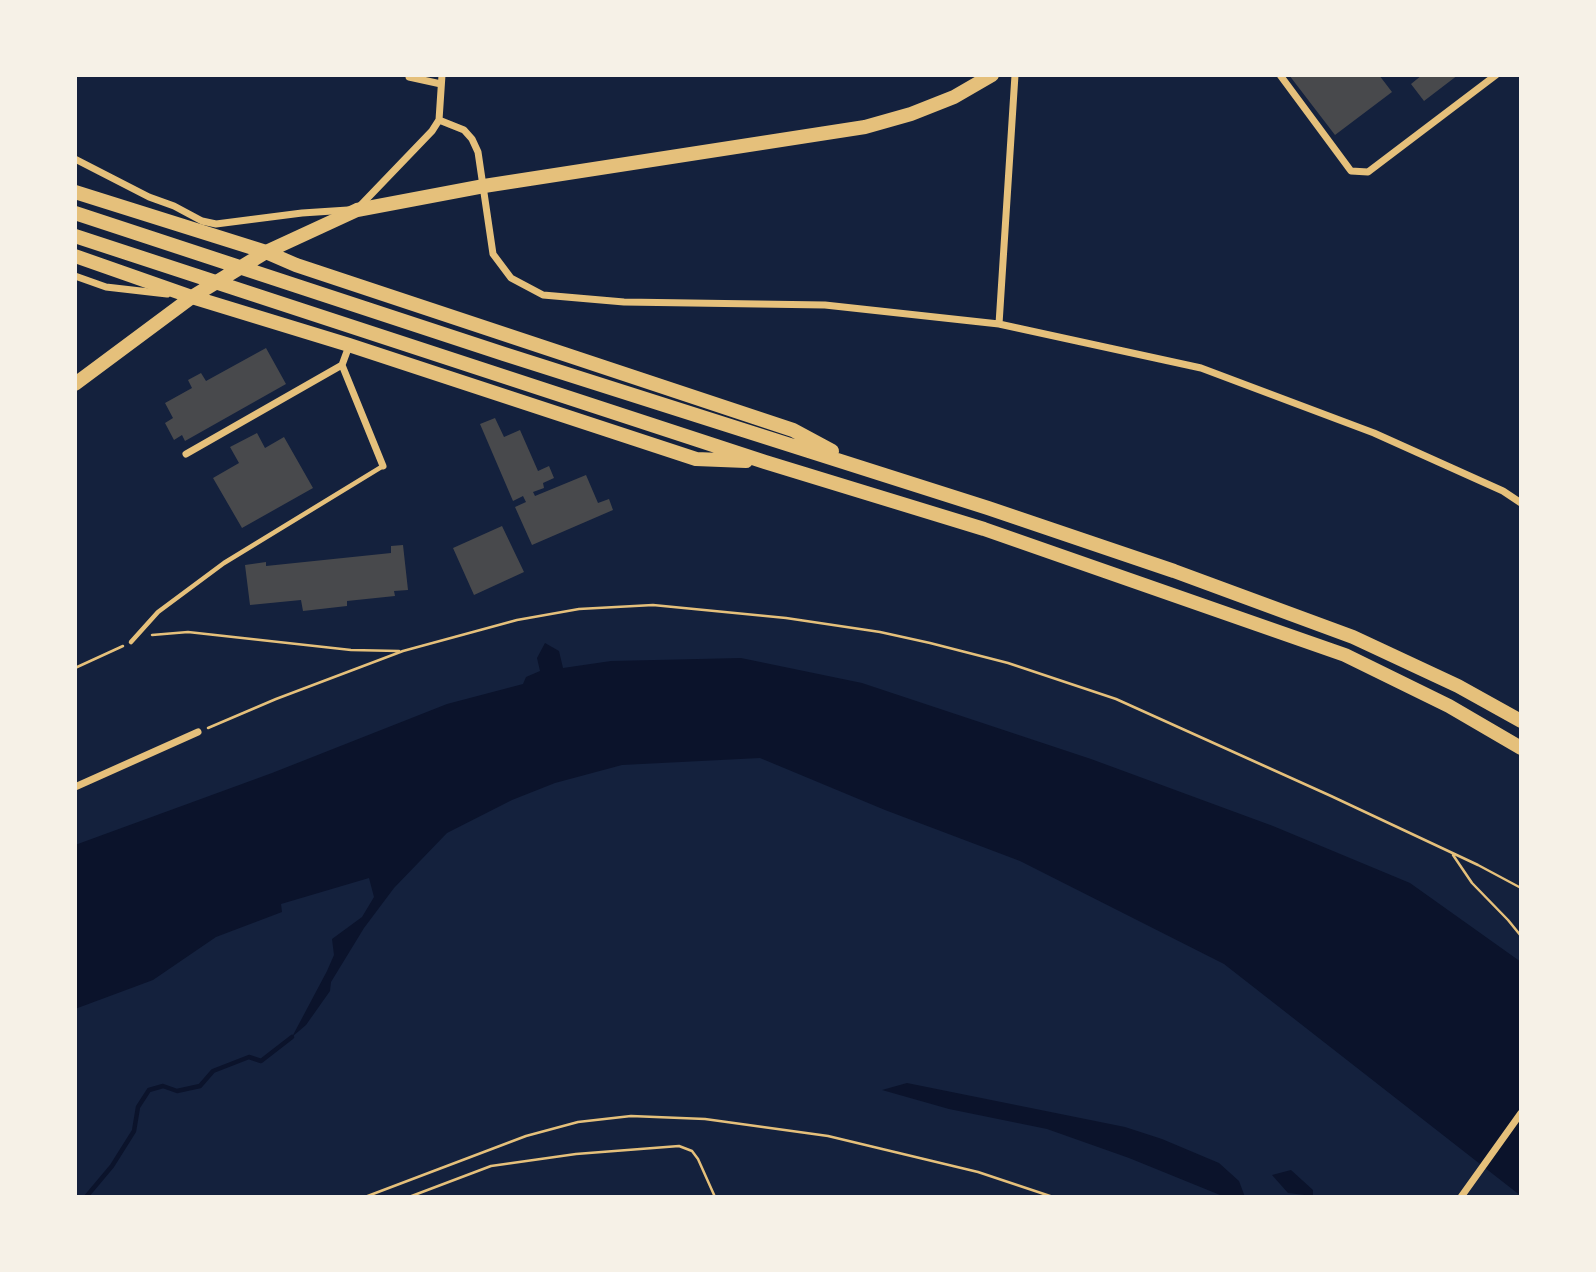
<!DOCTYPE html>
<style>
body{margin:0}
#map{position:relative;width:1596px;height:1272px;overflow:hidden;background:#14213d;font-family:Rubik,sans-serif}
canvas{display:block}
.frame{position:absolute;inset:0;border:77px solid #f6f1e7;pointer-events:none}
</style>
<div id="map">
<canvas width="1596" height="1272"></canvas>
<div class="frame"></div>
</div>
<script>
const c = document.querySelector('canvas').getContext('2d');
c.lineJoin = 'round';
function paint(path, color) { c.fillStyle = color; c.fill(path, 'evenodd'); }
const poly = rows => new Path2D(rows.map(r => 'M' + r).join(''));
function trace(path, color, width, dash) { c.strokeStyle = color; c.lineWidth = width; c.lineCap = dash ? 'butt' : 'round'; c.setLineDash(dash || []); c.stroke(path); }
const water = poly([
 [545,643,559,651,563,668,611,661,741,658,862,683,1091,759,1273,826,1410,883,1521,962,1521,1196,1224,964,1020,861,885,810,760,758,622,765,555,783,512,800,447,833,394,888,364,928,331,982,330,991,306,1025,292,1037,327,971,334,955,332,939,362,917,374,897,369,878,281,904,282,912,216,937,153,980,75,1009,75,845,272,773,447,704,523,684,526,677,540,671,537,658],
 [907,1083,1125,1127,1162,1139,1219,1163,1239,1181,1245,1197,1225,1197,1129,1158,1047,1129,949,1109,882,1090],
 [1291,1170,1313,1190,1313,1196,1288,1193,1272,1175]
]);
const stream = poly([
 [86,1197,112,1166,134,1131,138,1107,149,1090,163,1086,177,1091,200,1086,213,1071,249,1057,261,1061,292,1037]
]);
const building = poly([
 [1289,75,1379,75,1392,92,1335,135],
 [1422,75,1458,75,1424,101,1411,84],
 [266,348,286,384,185,441,182,435,174,440,165,423,173,418,165,403,192,388,188,380,201,373,206,381],
 [495,418,504,437,520,430,538,471,549,466,554,478,543,483,544,488,533,492,535,496,586,475,598,503,609,499,613,510,532,545,515,507,526,502,523,496,513,501,480,424],
 [257,433,265,448,284,437,313,488,242,528,213,478,239,463,230,447],
 [502,526,524,572,474,595,453,548],
 [403,545,408,590,394,591,395,596,347,601,347,606,303,611,301,600,250,605,245,565,266,562,266,566,391,553,391,546]
]);
const path = poly([
 [152,635,188,632,351,650,399,651],
 [75,668,123,646],
 [208,728,276,699,403,651,517,620,579,609,653,605,786,618,880,632,930,643,1008,663,1116,699,1331,796,1478,865,1521,888],
 [1453,855,1472,883,1508,920,1521,936],
 [365,1197,526,1136,578,1122,631,1116,705,1119,828,1136,978,1172,1053,1197],
 [409,1197,491,1166,576,1154,679,1146,692,1151,698,1159,715,1197]
]);
const service = poly([
 [131,642,158,612,224,563,383,466]
]);
const minor = poly([
 [409,75,409,77,441,84],
 [1280,75,1351,171,1368,172,1496,75],
 [439,120,464,130,472,139,478,152,493,254,511,278,543,295,624,302,825,305,999,324,1201,368,1374,433,1503,491,1521,503],
 [75,159,149,197,174,206,202,221,216,224,302,213,348,210],
 [359,207,432,131,439,120,442,75],
 [75,276,106,287,167,294],
 [999,324,1015,75],
 [342,365,383,466],
 [186,454,342,365,349,346],
 [75,787,198,732],
 [1461,1197,1521,1113]
]);
const primary = poly([
 [75,384,192,297]
]);
const trunk = poly([
 [75,192,266,252,296,265,793,430,832,451],
 [75,213,504,354,988,508,1174,571,1353,637,1458,686,1521,721],
 [75,236,765,462,984,529,1345,655,1449,706,1521,748],
 [75,256,192,297,349,345,696,459,746,461],
 [192,297,266,252,357,210,484,186,865,127,911,114,954,97,992,75]
]);
paint(water, '#0b132b');
trace(stream, '#0b132b', 4.5);
paint(building, '#48494c');
trace(path, '#e5c07b', 2.5);
trace(service, '#e5c07b', 4.5);
trace(minor, '#e5c07b', 7);
trace(primary, '#e5c07b', 14);
trace(trunk, '#e5c07b', 14);
</script>
